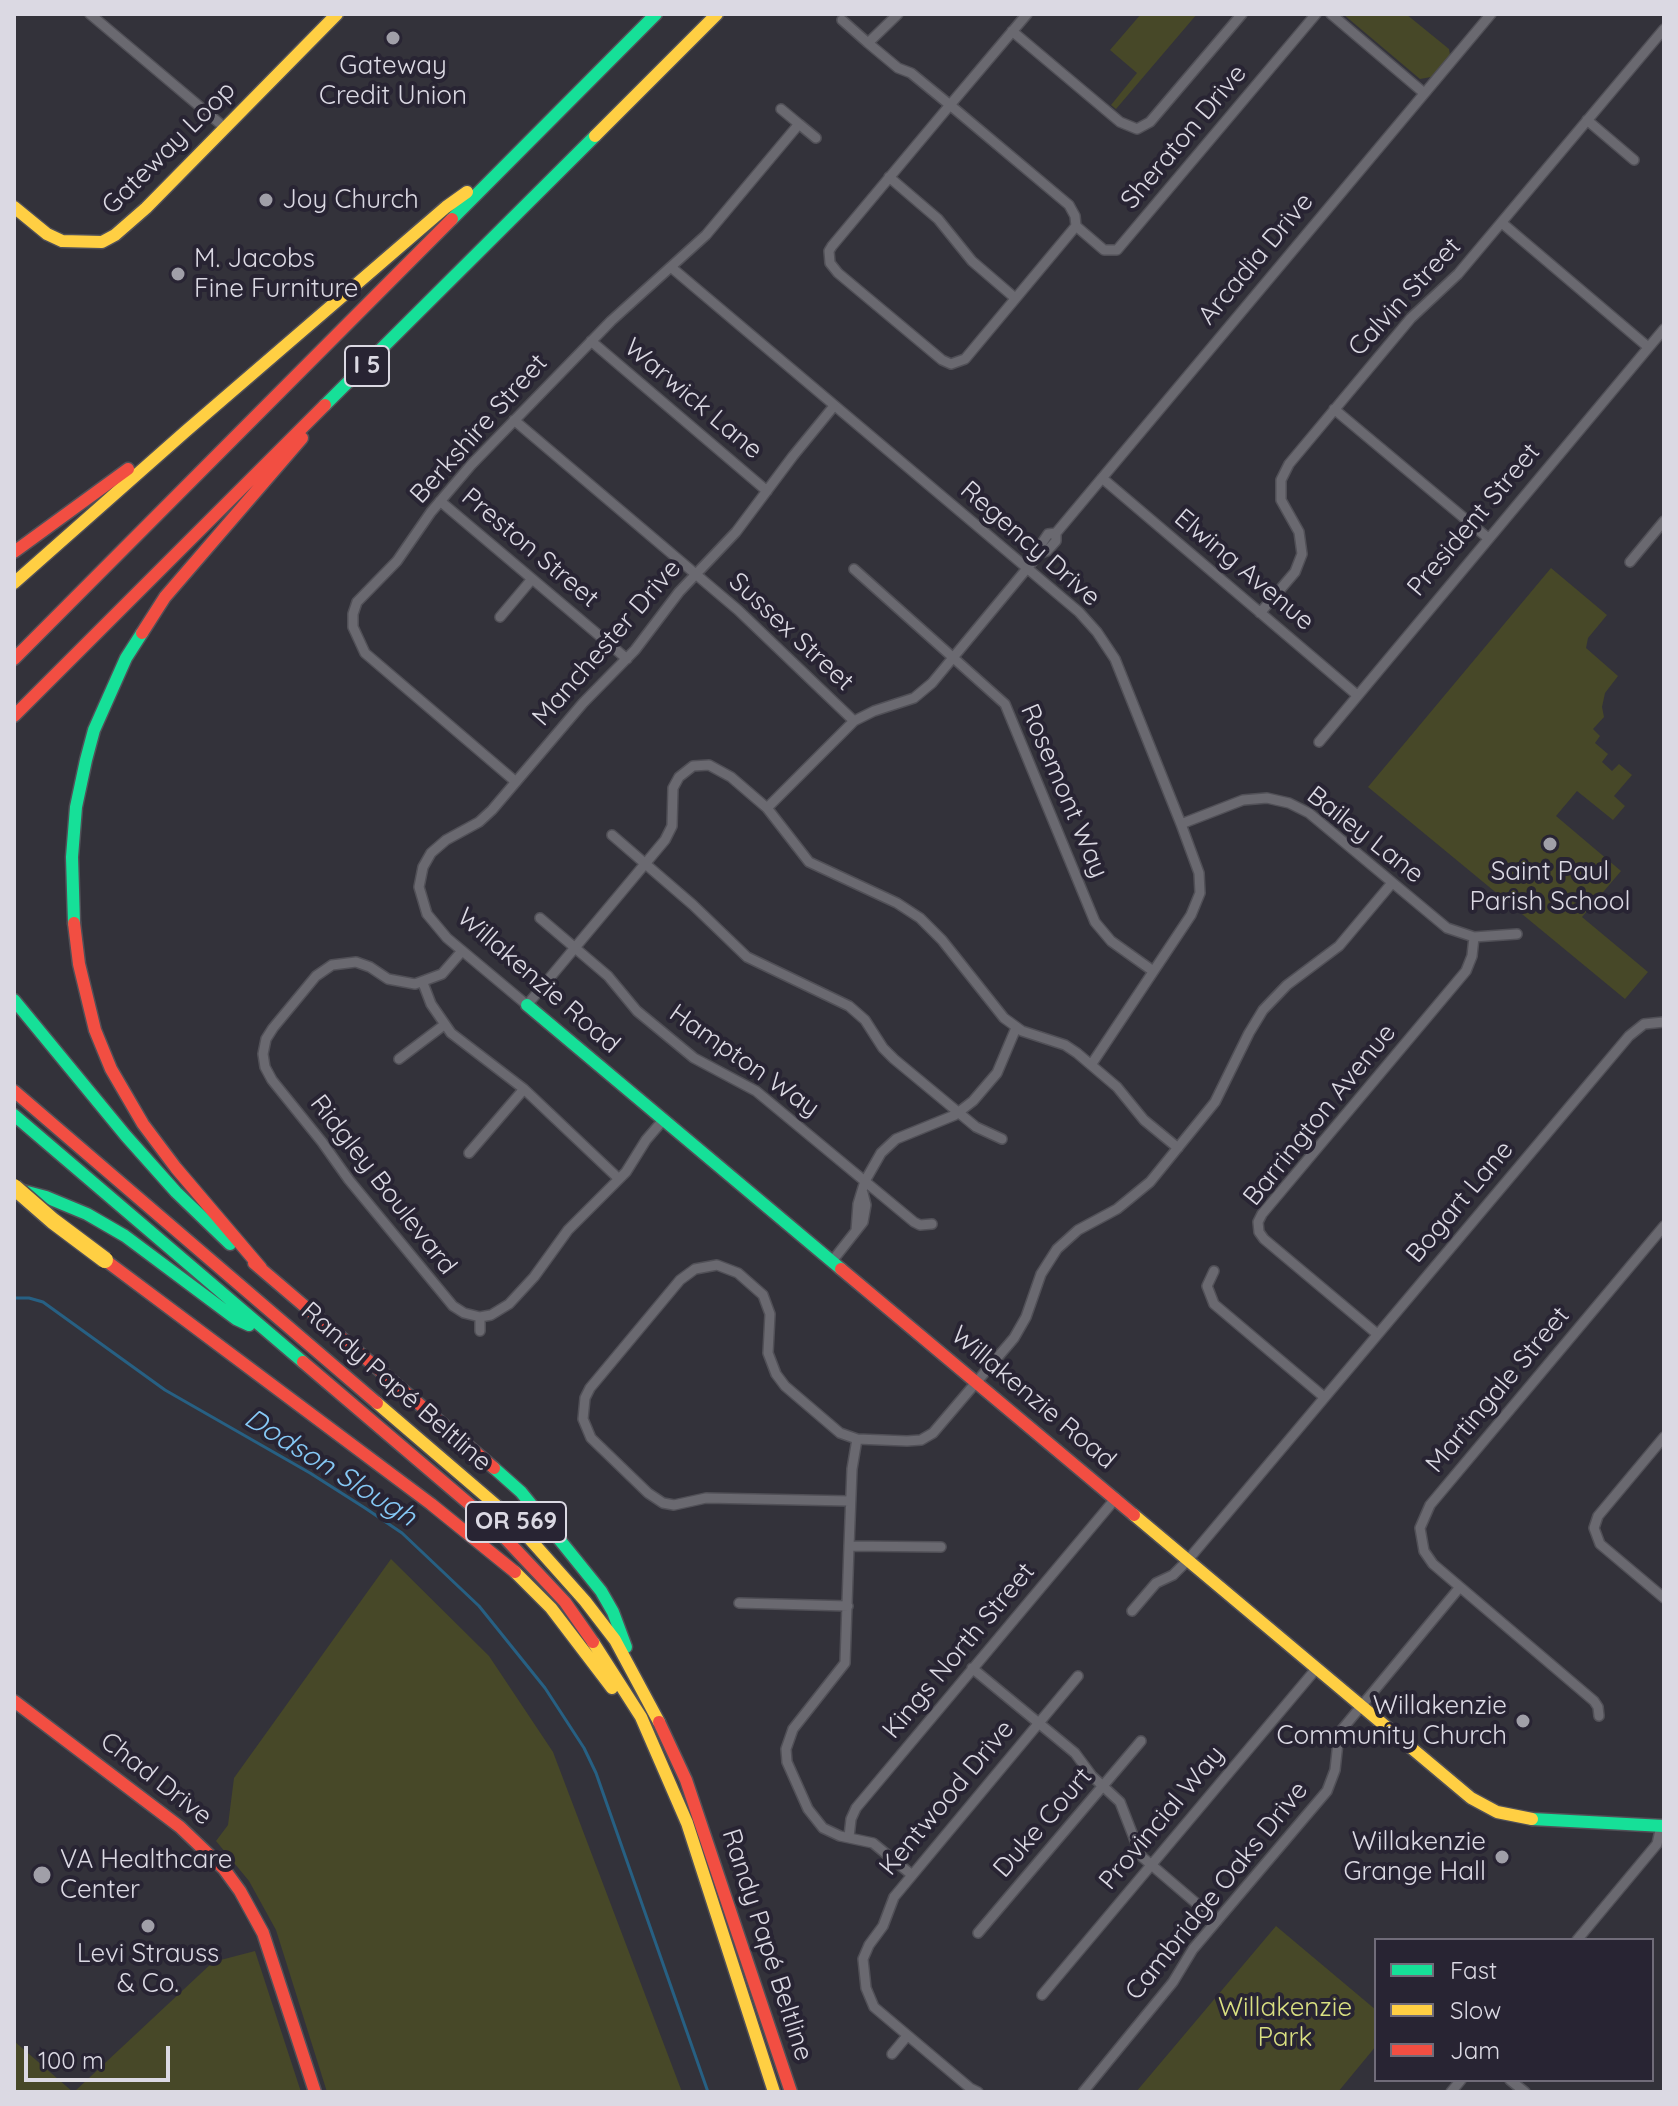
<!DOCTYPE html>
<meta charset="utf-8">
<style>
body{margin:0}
#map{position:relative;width:1678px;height:2106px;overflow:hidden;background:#33323a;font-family:Quicksand,sans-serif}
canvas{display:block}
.frame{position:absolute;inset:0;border:16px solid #dbd9e3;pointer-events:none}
.legend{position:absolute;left:1374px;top:1938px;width:280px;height:144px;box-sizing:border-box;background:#282433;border:2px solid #706c79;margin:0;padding:10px 14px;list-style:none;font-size:24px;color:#dbd9e3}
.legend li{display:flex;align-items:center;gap:16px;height:40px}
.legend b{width:40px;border:2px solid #706c79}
.scale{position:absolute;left:24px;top:2046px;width:146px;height:36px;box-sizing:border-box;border:4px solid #dbd9e3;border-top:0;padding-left:10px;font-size:24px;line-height:28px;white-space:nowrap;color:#dbd9e3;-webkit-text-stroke:6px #282433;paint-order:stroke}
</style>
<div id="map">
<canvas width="1678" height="2106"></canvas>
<div class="frame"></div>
<ul class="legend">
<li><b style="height:10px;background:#16e098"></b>Fast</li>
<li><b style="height:10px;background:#ffcf43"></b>Slow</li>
<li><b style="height:10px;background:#f24e42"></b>Jam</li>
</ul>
<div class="scale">100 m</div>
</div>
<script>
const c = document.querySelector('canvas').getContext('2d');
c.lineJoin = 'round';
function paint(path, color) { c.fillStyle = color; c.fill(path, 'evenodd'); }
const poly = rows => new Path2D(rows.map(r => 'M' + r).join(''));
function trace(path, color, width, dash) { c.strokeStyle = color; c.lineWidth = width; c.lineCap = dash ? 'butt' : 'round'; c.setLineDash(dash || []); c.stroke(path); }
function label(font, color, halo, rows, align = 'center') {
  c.font = font + ' Quicksand,sans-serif'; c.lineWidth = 8; c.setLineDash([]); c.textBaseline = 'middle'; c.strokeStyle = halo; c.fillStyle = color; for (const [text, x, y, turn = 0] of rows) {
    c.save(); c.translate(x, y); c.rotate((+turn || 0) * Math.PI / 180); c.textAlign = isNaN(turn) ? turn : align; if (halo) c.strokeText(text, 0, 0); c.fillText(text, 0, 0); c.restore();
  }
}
const green = poly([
 [1141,14,1197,14,1116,109,1111,105,1137,73,1110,50],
 [1343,14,1406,14,1449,49,1450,55,1431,77,1420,79],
 [1551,568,1607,615,1588,638,1586,648,1618,676,1605,693,1602,707,1604,717,1593,729,1600,736,1595,743,1608,754,1602,762,1612,771,1619,764,1632,775,1614,796,1625,806,1613,820,1577,791,1556,816,1621,871,1582,917,1648,972,1625,999,1368,787],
 [391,1559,489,1656,553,1752,682,2092,327,2092,276,1930,249,1881,216,1841,228,1825,234,1778],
 [1276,1926,1376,2010,1376,2046,1338,2092,1136,2092],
 [255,1951,301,2092,74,2092,213,1962],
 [14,2041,73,2092,14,2092]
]);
const stream = poly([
 [14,1298,29,1298,43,1302,165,1390,310,1473,365,1508,402,1533,479,1606,545,1688,584,1748,596,1773,708,2092]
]);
const street = poly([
 [90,14,224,127],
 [898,14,868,43,898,68,911,73,950,105,1069,205,1075,216,1076,226,965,359,951,364,942,360,838,273,830,263,829,251,832,246,950,105,1027,14],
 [1331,14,1424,93],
 [842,20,868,43],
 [1012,31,1120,122,1137,129,1150,122,1242,14],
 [781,109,799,124],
 [1587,120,1634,160],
 [889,177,938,219,972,261,1015,298],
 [1502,223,1648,347],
 [1076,226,1104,250,1117,250,1316,14],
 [672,268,1079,612,1097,632,1115,659,1181,824,1199,873,1200,893,1191,915,1091,1065],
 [591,341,767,491],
 [834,406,793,456,736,532,679,592,635,650,583,703,492,810,479,822,446,840,431,853,423,867,419,887,427,914,447,938,527,1005,665,840,672,826,673,788,679,777,693,766,709,765,731,777,767,808,809,862,897,903,920,918,942,940,1004,1018,1022,1031,1065,1045,1077,1053,1117,1087,1144,1120,1178,1148],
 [1334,409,1488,538],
 [514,420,738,610,854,721],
 [1102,478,1357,695],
 [440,501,627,659],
 [1039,554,1047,551,1056,541,1056,533],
 [1630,562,1664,521],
 [854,569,1005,704,1095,922,1111,941,1153,971],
 [1260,613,1295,572,1302,554,1299,532,1281,500,1281,480,1289,464,1411,318,1458,274,1664,29],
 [500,617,532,579],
 [1319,742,1664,329],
 [516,782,365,653,353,627,353,614,357,602,397,561,431,512,471,465,611,321,706,235,799,124,816,138],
 [767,808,854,721,874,711,914,698,932,683,1039,554,1040,546,1048,534,1056,533,1491,14],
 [1181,824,1243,800,1267,798,1289,803,1309,813,1447,928,1474,937,1517,934],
 [612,835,693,905,747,957,849,1006,865,1020,883,1048,894,1059,976,1127,1002,1139],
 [540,918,608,976,637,1011,694,1058,756,1091,914,1222,920,1225,932,1224],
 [462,951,442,974,415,984,388,979,370,967,356,962,332,965,316,976,273,1028,266,1039,263,1054,265,1067,272,1080,322,1142,349,1180,453,1306,464,1313,480,1317,491,1315,509,1304,534,1277,568,1230,626,1172,646,1140,664,1119],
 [423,983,431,1004,451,1033,524,1089,619,1179],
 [399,1059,444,1025],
 [469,1153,524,1089],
 [856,1231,858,1204,865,1181,881,1153,896,1139,955,1115,973,1101,997,1073,1016,1028],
 [833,1260,863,1222,866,1205,863,1193],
 [1214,1271,1207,1286,1214,1304,1324,1397],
 [480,1331,480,1317],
 [1376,1333,1264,1239,1259,1232,1258,1222,1262,1214,1466,971,1472,956,1474,937],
 [1664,1437,1598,1516,1594,1528,1600,1544,1664,1598],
 [857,1439,852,1469,849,1546,941,1547],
 [850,1501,706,1498,674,1505,663,1503,648,1493,591,1438,583,1419,585,1398,590,1388,680,1280,695,1269,717,1265,738,1273,763,1295,770,1314,768,1353,776,1374,785,1386,840,1433,857,1439,907,1441,921,1440,933,1433,1014,1338,1026,1317,1041,1274,1057,1249,1078,1230,1117,1209,1150,1182,1215,1102,1249,1033,1263,1010,1287,985,1339,946,1392,883],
 [849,1546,845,1663,793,1729,786,1749,787,1762,808,1809,823,1828,840,1836,873,1843,912,1875],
 [739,1603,848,1606],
 [1132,1611,1156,1583,1173,1575,1187,1561,1629,1036,1644,1024,1664,1022],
 [972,1668,1075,1753,1092,1776,1120,1802,1141,1856,1217,1921],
 [1599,1716,1598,1707,1594,1701,1433,1564,1424,1551,1420,1528,1430,1505,1664,1226],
 [849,1837,851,1819,856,1808,1116,1498],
 [978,1933,1141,1741],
 [1577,1940,1657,1844,1661,1826],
 [1042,1995,1316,1669],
 [892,2054,907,2036],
 [1510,2080,1525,2092],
 [978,2092,970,2088,874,2007,866,1988,863,1959,869,1945,883,1926,894,1897,1078,1676],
 [1083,2092,1173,1982,1193,1949,1327,1791,1335,1770,1339,1733,1460,1587],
 [1451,2092,1461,2080]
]);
const fast = poly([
 [452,219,656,14],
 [325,405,595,136],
 [74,923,72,857,76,807,86,760,94,730,126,658,142,633],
 [14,1000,126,1136,176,1192,230,1244],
 [527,1005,841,1269],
 [14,1115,303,1362],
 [16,1189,46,1197,87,1214,125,1236,236,1319,249,1325],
 [494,1468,521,1492,601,1591,613,1612,626,1647],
 [1532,1819,1664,1826]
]);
const slow = poly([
 [595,136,717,14],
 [14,207,47,234,62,241,102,242,115,235,146,208,337,14],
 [14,583,186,431,446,207,467,192],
 [377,1403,511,1518,585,1601,615,1640,659,1722],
 [1134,1515,1471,1798,1497,1812,1532,1819],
 [515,1572,551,1608,612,1688],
 [593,1642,641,1717,687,1823,774,2092]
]);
const jam = poly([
 [14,552,128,469],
 [142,633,165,597,302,438],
 [14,659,452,219],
 [14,716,325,405],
 [74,923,79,964,95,1030,111,1069,143,1124,176,1168,261,1268],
 [14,1091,377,1403],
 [105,1260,431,1504,515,1572],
 [254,1263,494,1468],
 [841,1269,1134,1515],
 [303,1362,488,1520,565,1602,593,1642],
 [14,1701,180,1827,224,1869,240,1891,263,1933,315,2092],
 [659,1722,686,1780,791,2092]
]);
const slowBridge = poly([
 [14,1187,53,1221,105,1260]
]);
const markers = [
 [393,38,8,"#a09fa8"],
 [266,200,8,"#a09fa8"],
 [178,274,8,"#a09fa8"],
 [1550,844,8,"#a09fa8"],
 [1523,1721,8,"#a09fa8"],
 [1502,1857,8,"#a09fa8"],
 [42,1875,10,"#a09fa8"],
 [148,1926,8,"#a09fa8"]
];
const shields = [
 [367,366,44],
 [516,1522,100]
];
const shieldNames = [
 ["I 5",367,366],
 ["OR 569",516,1522]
];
const poiNames = [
 ["Gateway",393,66],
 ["Credit Union",393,96],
 ["Joy Church",282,200,"left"],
 ["M. Jacobs",194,259,"left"],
 ["Fine Furniture",194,289,"left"],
 ["Saint Paul",1550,872],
 ["Parish School",1550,902],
 ["Willakenzie",1507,1706,"right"],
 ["Community Church",1507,1736,"right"],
 ["Willakenzie",1486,1842,"right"],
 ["Grange Hall",1486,1872,"right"],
 ["VA Healthcare",60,1860,"left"],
 ["Center",60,1890,"left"],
 ["Levi Strauss",148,1954],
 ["& Co.",148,1984]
];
const streetNames = [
 ["Sheraton Drive",1184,137,-50],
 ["Gateway Loop",169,148,-45],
 ["Arcadia Drive",1256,259,-50],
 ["Calvin Street",1405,297,-47],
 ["Warwick Lane",693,399,40],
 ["Berkshire Street",479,429,-48],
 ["President Street",1474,520,-50],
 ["Regency Drive",1030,544,41],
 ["Preston Street",530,548,40],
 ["Elwing Avenue",1244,570,40],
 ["Sussex Street",791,632,43],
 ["Manchester Drive",607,643,-49],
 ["Rosemont Way",1064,791,67],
 ["Bailey Lane",1365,835,38],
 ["Willakenzie Road",538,981,41],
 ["Hampton Way",744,1061,35],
 ["Barrington Avenue",1320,1115,-51],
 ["Ridgley Boulevard",383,1185,52],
 ["Bogart Lane",1460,1202,-50],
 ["Randy Papé Beltline",396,1387,41],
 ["Martingale Street",1498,1390,-50],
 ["Willakenzie Road",1033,1398,40],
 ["Kings North Street",959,1651,-50],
 ["Chad Drive",156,1779,38],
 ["Kentwood Drive",947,1798,-50],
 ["Provincial Way",1162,1818,-50],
 ["Duke Court",1043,1823,-49],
 ["Cambridge Oaks Drive",1217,1891,-51],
 ["Randy Papé Beltline",767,1945,72]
];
const parkNames = [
 ["Willakenzie",1285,2008],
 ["Park",1285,2038]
];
const waterNames = [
 ["Dodson Slough",330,1468,32]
];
paint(green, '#474828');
trace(stream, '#276083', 3);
trace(street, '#515057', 12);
trace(fast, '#515057', 15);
trace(slow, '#515057', 15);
trace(jam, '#515057', 15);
trace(street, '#6a6970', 9);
trace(fast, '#16e098', 12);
trace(slow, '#ffcf43', 12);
trace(jam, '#f24e42', 12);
trace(slowBridge, '#515057', 19, []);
trace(slowBridge, '#ffcf43', 16);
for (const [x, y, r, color] of markers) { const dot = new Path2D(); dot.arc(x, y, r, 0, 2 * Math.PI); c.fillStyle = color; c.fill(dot); trace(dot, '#282433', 3); }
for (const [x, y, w] of shields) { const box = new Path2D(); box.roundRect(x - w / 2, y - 20, w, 40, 6); c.fillStyle = '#282433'; c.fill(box); trace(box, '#dbd9e3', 2); }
label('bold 24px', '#dbd9e3', null, shieldNames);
label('26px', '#dbd9e3', '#282433', poiNames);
label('26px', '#dbd9e3', '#282433', streetNames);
label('26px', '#d9df81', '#282433', parkNames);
label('italic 28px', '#86c9f6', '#282433', waterNames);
</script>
